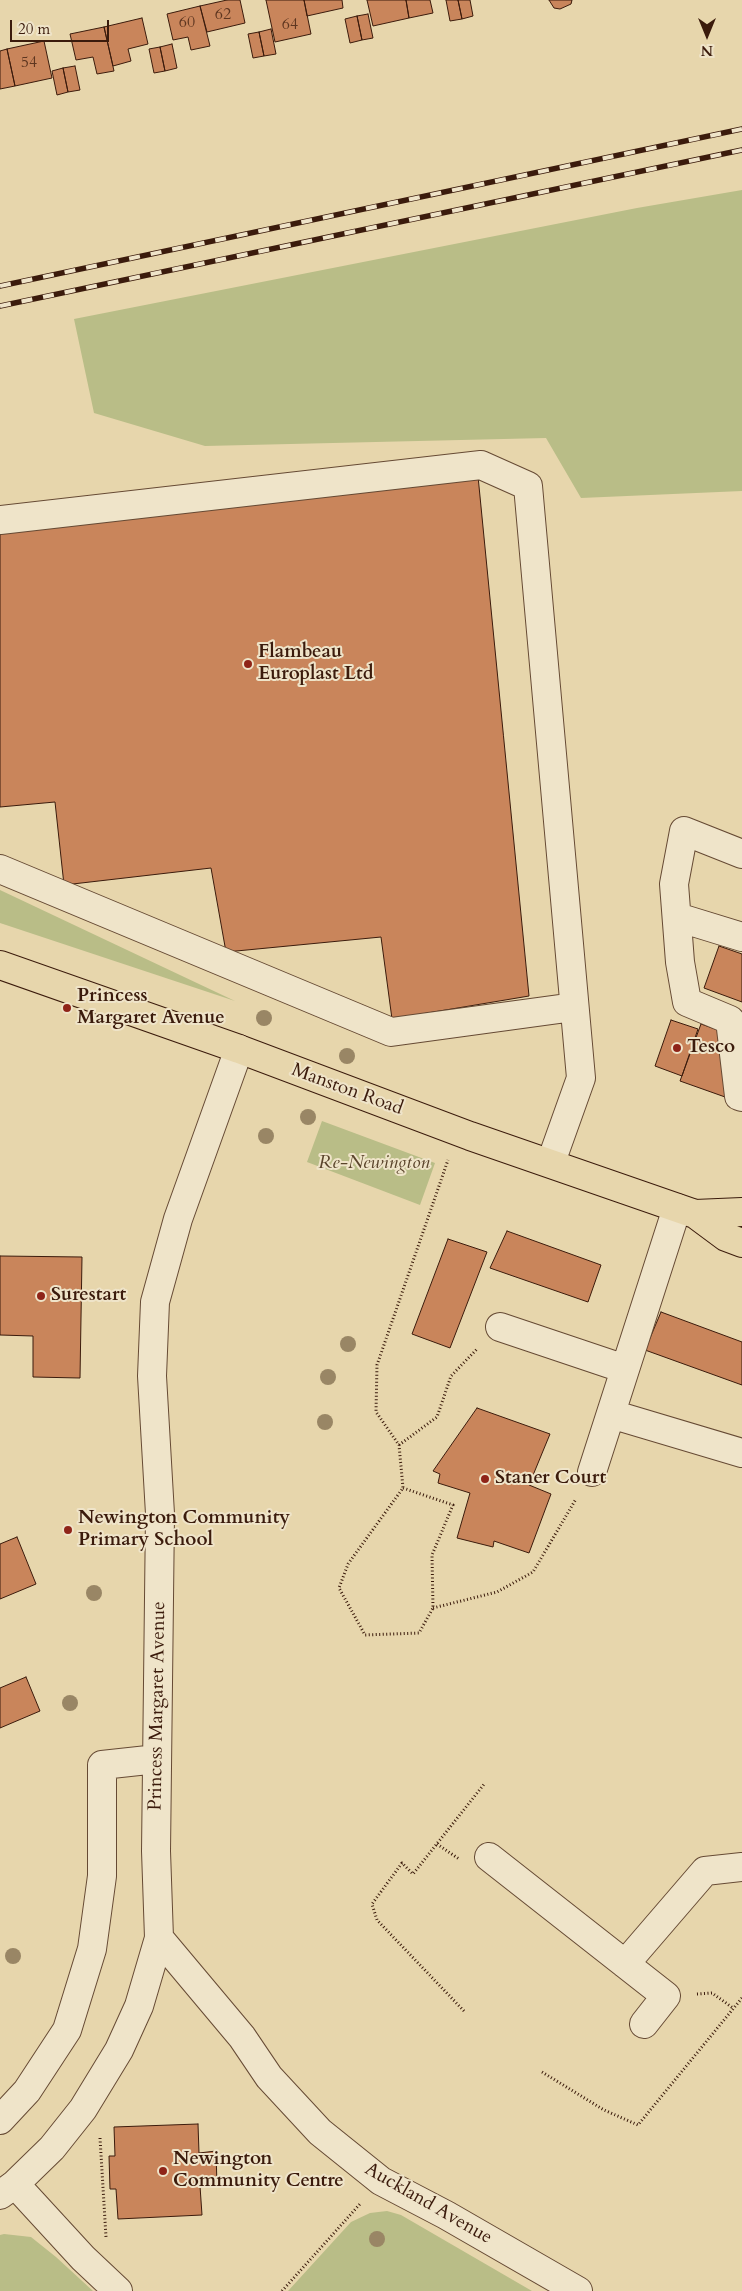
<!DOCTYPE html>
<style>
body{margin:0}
#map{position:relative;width:742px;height:2291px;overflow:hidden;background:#e7d6ac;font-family:Cardo,serif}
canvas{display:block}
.north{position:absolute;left:682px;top:10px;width:50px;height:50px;-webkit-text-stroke:4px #efe4c9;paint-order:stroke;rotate:180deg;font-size:14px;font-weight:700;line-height:20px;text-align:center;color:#3b1b0c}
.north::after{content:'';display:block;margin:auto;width:18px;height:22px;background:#3b1b0c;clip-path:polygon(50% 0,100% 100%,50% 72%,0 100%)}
.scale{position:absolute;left:10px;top:20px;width:99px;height:22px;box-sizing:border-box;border:2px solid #3b1b0c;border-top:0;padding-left:6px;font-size:15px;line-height:18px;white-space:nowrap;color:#3b1b0c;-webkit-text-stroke:4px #efe4c9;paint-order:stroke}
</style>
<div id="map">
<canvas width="742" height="2291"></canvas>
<div class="north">N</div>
<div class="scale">20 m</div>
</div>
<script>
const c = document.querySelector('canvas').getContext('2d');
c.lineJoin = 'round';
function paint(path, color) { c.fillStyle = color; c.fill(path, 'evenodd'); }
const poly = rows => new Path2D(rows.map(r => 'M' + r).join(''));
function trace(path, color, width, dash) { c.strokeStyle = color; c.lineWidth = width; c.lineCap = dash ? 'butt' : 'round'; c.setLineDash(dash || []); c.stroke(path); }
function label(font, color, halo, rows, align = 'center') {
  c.font = font + ' Cardo,serif'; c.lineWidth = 4; c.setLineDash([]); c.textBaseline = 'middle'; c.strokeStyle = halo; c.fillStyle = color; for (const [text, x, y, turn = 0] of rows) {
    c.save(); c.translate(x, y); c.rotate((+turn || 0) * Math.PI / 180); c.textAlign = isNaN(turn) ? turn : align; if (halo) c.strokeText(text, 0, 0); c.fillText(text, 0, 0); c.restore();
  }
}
const green = poly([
 [742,190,742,491,581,498,546,438,205,446,94,413,74,319,637,208],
 [0,890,235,1001,0,923],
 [322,1121,435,1163,420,1205,307,1162],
 [387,2211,401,2215,532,2291,288,2291,351,2222,370,2213],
 [4,2234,31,2237,56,2257,93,2291,0,2291,0,2235]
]);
const building = poly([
 [227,0,240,0,245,23,207,32,200,6,227,0],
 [266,0,304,0,311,34,275,42,266,0],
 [304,0,342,0,343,8,307,16,304,0],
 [367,0,406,0,409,18,373,26,367,0],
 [406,0,430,0,433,13,409,18,406,0],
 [446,0,458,0,462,19,450,21,446,0],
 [458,0,470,0,473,16,462,19,458,0],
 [549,0,572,0,571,4,560,9,554,8,549,0],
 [200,6,210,46,191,50,188,37,173,40,167,14,200,6],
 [368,14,373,38,362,40,357,16,368,14],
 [357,16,362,40,350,43,345,19,357,16],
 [142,18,148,44,128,49,131,61,113,66,104,27,142,18],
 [104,27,114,71,97,74,93,57,76,60,70,34,104,27],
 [271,29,276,54,264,56,259,32,271,29],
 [259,32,264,56,253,58,248,34,259,32],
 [44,41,52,78,15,86,7,49,44,41],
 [172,44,177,68,165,71,160,47,172,44],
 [160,47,165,71,154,73,149,49,160,47],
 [7,49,15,86,0,89,0,51,7,49],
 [75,66,80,90,68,92,63,68,75,66],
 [63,68,68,92,57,95,52,71,63,68],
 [478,476,529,996,392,1019,381,937,226,952,211,868,64,885,55,802,0,807,0,527,478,476],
 [719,946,742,954,742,1002,704,988,719,946],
 [671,1020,698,1029,682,1076,655,1066,671,1020],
 [701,1024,741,1038,742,1103,680,1081,701,1024],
 [507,1231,601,1265,588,1302,490,1268,507,1231],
 [448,1239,487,1252,450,1348,412,1334,448,1239],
 [0,1256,82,1257,80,1378,33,1377,33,1336,0,1335,0,1256],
 [661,1312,742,1342,742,1385,645,1350,661,1312],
 [477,1408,550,1434,529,1485,551,1494,529,1553,494,1541,493,1547,457,1538,470,1493,438,1483,440,1474,433,1471,477,1408],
 [17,1537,36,1584,0,1599,0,1544,17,1537],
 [26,1677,40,1711,0,1728,0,1688,26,1677],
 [198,2124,199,2153,216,2151,217,2186,200,2186,202,2215,118,2219,116,2189,110,2189,109,2156,115,2156,114,2127,198,2124]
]);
const path = poly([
 [399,1445,437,1417,451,1376,478,1348],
 [403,1488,453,1505,432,1555,433,1608,419,1633,365,1635,339,1588,348,1564,403,1488,399,1445,376,1412,377,1365,448,1160],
 [433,1608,497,1592,533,1572,576,1499],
 [437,1844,459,1859],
 [697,1994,712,1993,733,2008],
 [464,2011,377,1920,372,1904,402,1863,413,1874,485,1783],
 [542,2072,604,2110,638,2125,742,1998],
 [100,2138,106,2237],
 [282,2291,360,2204]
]);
const minor = poly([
 [0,520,481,465,528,486,581,1078,551,1162],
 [742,854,684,831,674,884,680,962,687,1002,730,1020,739,1096,742,1097],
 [0,869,391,1032,574,1007],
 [677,917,742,937],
 [500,1327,625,1369],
 [611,1414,742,1453],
 [592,1472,677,1208],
 [489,1857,666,1996,644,2024],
 [159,1938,242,2037,269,2077,320,2132,381,2181,446,2215,578,2291],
 [625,1964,705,1871,742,1867],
 [0,2120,27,2091,67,2030,92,1949,102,1876,102,1765,157,1759],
 [15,2184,83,2258,118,2291],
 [0,2195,15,2184,52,2148,83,2109,119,2050,139,2006,159,1938,156,1851,160,1514,152,1376,155,1302,178,1219,239,1049]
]);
const major = poly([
 [0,965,239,1049,470,1136,695,1214,726,1237,742,1243],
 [695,1214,742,1212]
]);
const rail = poly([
 [0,286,742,129],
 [0,306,742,150]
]);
const trees = [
 [264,1018],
 [347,1056],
 [308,1117],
 [266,1136],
 [348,1344],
 [328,1377],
 [325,1422],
 [94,1593],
 [70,1703],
 [13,1956],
 [377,2239]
];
const markers = [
 [248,664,5,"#8f2418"],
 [67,1008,5,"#8f2418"],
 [677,1048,5,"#8f2418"],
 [41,1296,5,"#8f2418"],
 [485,1479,5,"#8f2418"],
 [68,1530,5,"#8f2418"],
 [163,2171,5,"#8f2418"]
];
const numberNames = [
 ["62",223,15],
 ["60",187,23],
 ["64",290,25],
 ["54",29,63]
];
const poiNames = [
 ["Flambeau",258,653],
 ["Europlast Ltd",258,675],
 ["Princess",77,997],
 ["Margaret Avenue",77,1019],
 ["Tesco",687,1048],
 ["Surestart",51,1296],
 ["Staner Court",495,1479],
 ["Newington Community",78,1519],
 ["Primary School",78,1541],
 ["Newington",173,2160],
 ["Community Centre",173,2182]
];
const streetNames = [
 ["Manston Road",347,1090,20],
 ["Princess Margaret Avenue",158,1706,-89],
 ["Auckland Avenue",428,2204,30]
];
const parkNames = [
 ["Re-Newington",374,1164]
];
paint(green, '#b9bd87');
paint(building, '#c9855b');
trace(building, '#3b1b0c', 1);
trace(minor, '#664a34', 30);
trace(major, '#3b1b0c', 30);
trace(path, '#3b1b0c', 3, [1, 2.5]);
trace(minor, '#efe4c9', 28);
trace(major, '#e7d6ac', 28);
trace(rail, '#3b1b0c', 5.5);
trace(rail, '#efe4c9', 4, [11]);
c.fillStyle = '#998665';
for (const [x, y] of trees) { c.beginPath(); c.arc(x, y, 8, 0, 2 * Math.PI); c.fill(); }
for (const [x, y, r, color] of markers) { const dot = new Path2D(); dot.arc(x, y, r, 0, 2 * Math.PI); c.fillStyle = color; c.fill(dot); trace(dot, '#efe4c9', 2); }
label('16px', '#5e3620', null, numberNames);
label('bold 19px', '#3b1b0c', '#efe4c9', poiNames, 'left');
label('19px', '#3b1b0c', '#efe4c9', streetNames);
label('italic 19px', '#5a442b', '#efe4c9', parkNames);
</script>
